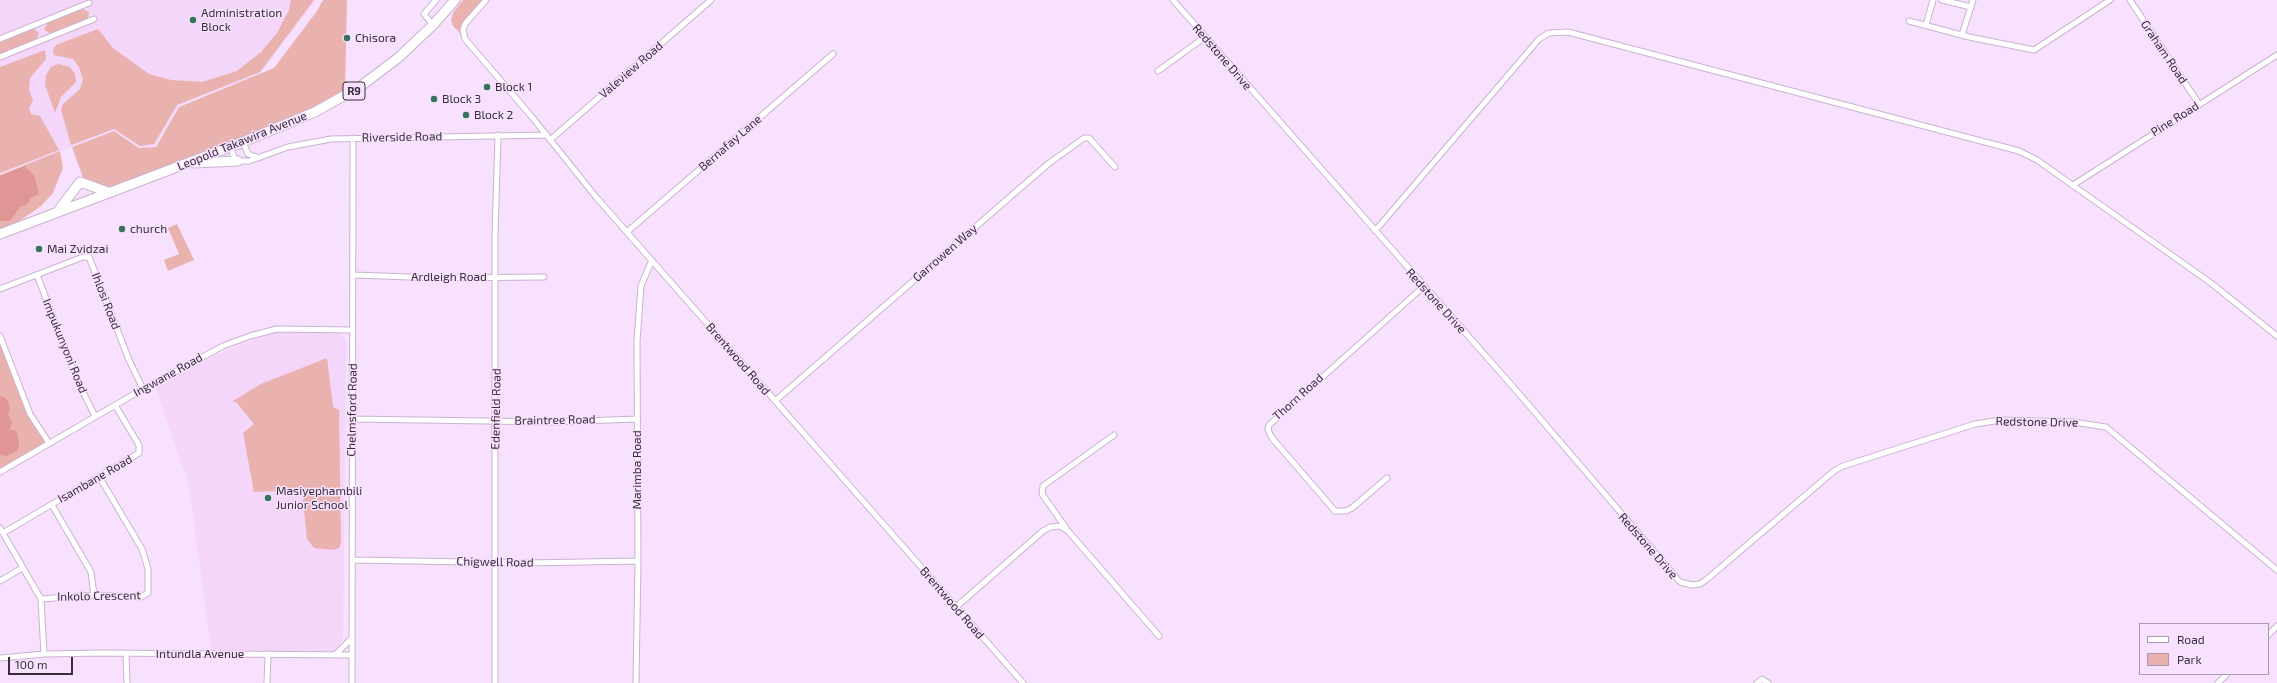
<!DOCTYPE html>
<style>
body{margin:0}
#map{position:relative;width:2277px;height:683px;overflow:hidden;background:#f8e1fe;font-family:"Exo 2",sans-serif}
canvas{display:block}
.legend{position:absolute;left:2139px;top:623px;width:130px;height:52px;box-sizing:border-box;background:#f8e1fe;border:1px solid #ab99af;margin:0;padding:5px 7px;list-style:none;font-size:12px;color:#372e39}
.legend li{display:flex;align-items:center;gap:8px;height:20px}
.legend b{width:20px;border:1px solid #ab99af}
.scale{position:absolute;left:8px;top:657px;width:65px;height:18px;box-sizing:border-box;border:2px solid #372e39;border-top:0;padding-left:5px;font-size:12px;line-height:14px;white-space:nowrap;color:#372e39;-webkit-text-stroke:3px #f8e1fe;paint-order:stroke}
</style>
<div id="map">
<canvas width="2277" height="683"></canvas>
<ul class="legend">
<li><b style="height:5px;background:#fff"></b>Road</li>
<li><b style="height:11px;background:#eab2af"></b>Park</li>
</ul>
<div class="scale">100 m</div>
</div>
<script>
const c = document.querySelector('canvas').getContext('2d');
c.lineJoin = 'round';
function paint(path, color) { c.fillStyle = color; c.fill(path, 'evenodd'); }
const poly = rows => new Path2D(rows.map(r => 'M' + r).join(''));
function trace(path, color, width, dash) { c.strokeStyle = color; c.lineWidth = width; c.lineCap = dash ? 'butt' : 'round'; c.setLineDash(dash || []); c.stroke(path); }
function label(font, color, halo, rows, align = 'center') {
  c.font = font + ' "Exo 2",sans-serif'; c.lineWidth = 3; c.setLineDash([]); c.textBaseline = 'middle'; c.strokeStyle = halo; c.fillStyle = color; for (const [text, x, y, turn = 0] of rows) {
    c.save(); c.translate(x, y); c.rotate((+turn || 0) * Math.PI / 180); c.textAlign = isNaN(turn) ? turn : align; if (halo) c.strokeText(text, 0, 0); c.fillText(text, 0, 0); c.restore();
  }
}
const built = poly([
 [0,0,316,0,261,73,178,106,155,146,140,147,114,130,0,174],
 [273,332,338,333,346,340,343,637,339,648,334,652,211,650,189,485,155,386,203,360]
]);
const green = poly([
 [291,0,314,0,260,72,177,105,154,144,140,146,114,129,71,145,61,110,63,104,80,89,83,80,79,67,73,59,54,55,53,49,56,45,98,29,113,48,149,74,171,80,202,82,237,71,261,52,277,33,289,10],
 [323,0,347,0,345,91,296,117,112,188,103,189,85,183,72,147,114,131,139,148,156,147,179,107,274,68,317,11],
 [463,0,484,0,461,29,461,34,453,26,451,20,453,13],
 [82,9,89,12,88,19,52,34,44,30,48,22],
 [33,28,39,33,36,40,0,54,0,41],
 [45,50,46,59,30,78,29,89,33,101,29,108,31,114,40,116,59,150,0,173,0,67],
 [58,64,70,67,75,74,76,82,61,97,55,113,45,85,46,75,51,67],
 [60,151,63,168,53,193,41,206,18,222,0,230,0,175],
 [177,224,194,260,168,271,164,260,179,254,168,228],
 [0,341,22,399,44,441,42,445,0,470],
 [327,358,333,407,339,410,341,543,339,548,334,550,314,548,307,539,302,490,254,492,243,433,254,424,237,403,233,401,261,384]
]);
const forest = poly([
 [25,166,34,175,39,194,30,198,28,204,20,207,10,221,0,221,0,176],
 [2,396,7,400,10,408,8,414,12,422,10,430,15,430,17,433,19,444,18,450,7,456,0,455,0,397]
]);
const street = poly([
 [486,0,465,24,463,30,465,39,532,117,596,197,1023,683],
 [1173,0,1521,396,1680,582,1692,585,1700,584,1706,580,1834,471,1843,466,1975,424,2001,420,2073,422,2106,427,2277,570],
 [1942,0,1971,7],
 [2130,0,2199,104],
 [1909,21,1969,37,2034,50,2110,0],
 [433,25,424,14,436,0],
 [1926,25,1933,0],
 [1962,35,1973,0],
 [0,39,89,3],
 [0,57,94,19],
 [1158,71,1205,37],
 [550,140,711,0],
 [243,142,248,154,259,158],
 [230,147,235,159,238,161,249,161,288,147,331,139,547,135],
 [2073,185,2277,55],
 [1375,231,1539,39,1549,33,1568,32,2019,151,2037,160,2211,283,2277,336],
 [627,232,833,54],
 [37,275,78,382,95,416],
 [354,275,437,278,544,277],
 [0,289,83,257,89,257,129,360,143,389],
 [0,336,30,414,49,443],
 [775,401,1048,164,1084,138,1089,138,1115,167],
 [352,419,555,422,637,419],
 [0,472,143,389,223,346,250,336,277,329,352,330],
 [1387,478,1352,508,1346,511,1335,511,1272,438,1268,430,1269,425,1423,287],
 [52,505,91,572,94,595],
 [0,528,41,599,44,654],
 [1066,528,1042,494,1043,486,1114,435],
 [3,533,139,453,139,445,115,405],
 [353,560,527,563,638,561],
 [0,581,22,568],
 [41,599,94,595,141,597,148,593,148,569,142,549,100,478],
 [956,607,1043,531,1050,527,1060,526,1068,531,1159,636],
 [2268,635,2277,626],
 [126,654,127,683],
 [336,654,351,639],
 [0,658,44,654,103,653,352,655],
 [267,683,268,654],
 [352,683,353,138],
 [495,683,495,236,498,135],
 [636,683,638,561,637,341,641,286,652,260],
 [1757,683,1762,679,1768,683],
 [2218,683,2227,674]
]);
const highway = poly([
 [194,163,238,161],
 [58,211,80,182,108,192],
 [0,234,243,142,315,112,361,86,398,58,433,25,455,0]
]);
const markers = [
 [193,20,4,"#37725c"],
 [347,38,4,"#37725c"],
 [487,87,4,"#37725c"],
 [434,99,4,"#37725c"],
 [466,115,4,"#37725c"],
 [122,229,4,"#37725c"],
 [39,249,4,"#37725c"],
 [268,498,4,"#37725c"]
];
const shields = [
 [354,91,22]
];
const shieldNames = [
 ["R9",354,91]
];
const poiNames = [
 ["Administration",201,13],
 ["Block",201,27],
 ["Chisora",355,38],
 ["Block 1",495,87],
 ["Block 3",442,99],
 ["Block 2",474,115],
 ["church",130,229],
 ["Mai Zvidzai",47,249],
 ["Masiyephambili",276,491],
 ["Junior School",276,505]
];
const streetNames = [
 ["Graham Road",2164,52,56],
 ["Redstone Drive",1222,57,49],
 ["Valeview Road",631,70,-41],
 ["Pine Road",2175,119,-32],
 ["Riverside Road",402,137,-1],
 ["Leopold Takawira Avenue",242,141,-22],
 ["Bernafay Lane",730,143,-41],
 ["Garrowen Way",945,253,-41],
 ["Ardleigh Road",449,277],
 ["Ihlosi Road",106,301,69],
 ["Redstone Drive",1436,301,48],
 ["Impukunyoni Road",65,346,68],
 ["Brentwood Road",738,359,49],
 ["Ingwane Road",168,375,-29],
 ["Thorn Road",1298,397,-42],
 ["Edenfield Road",496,409,-89],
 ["Chelmsford Road",352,410,-89],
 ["Braintree Road",555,420,-1],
 ["Redstone Drive",2037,422,1],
 ["Marimba Road",637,470,-90],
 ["Isambane Road",95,479,-30],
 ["Redstone Drive",1648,546,49],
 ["Chigwell Road",495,562,1],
 ["Inkolo Crescent",99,596,-1],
 ["Brentwood Road",952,603,49],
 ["Intundla Avenue",200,654]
];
paint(built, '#f3d6f9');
paint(green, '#eab2af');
paint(forest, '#df9694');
trace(street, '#c9b3ce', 7);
trace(highway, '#c9b3ce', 11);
trace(street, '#fff', 5);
trace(highway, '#fff', 9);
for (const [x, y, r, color] of markers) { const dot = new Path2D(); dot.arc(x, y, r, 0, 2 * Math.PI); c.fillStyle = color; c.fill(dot); trace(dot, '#f8e1fe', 1.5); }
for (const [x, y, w] of shields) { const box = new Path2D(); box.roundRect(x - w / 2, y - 9, w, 18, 3); c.fillStyle = '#f8e1fe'; c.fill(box); trace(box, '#372e39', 1); }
label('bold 11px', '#372e39', null, shieldNames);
label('12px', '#372e39', '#f8e1fe', poiNames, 'left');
label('12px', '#372e39', '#f8e1fe', streetNames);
</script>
